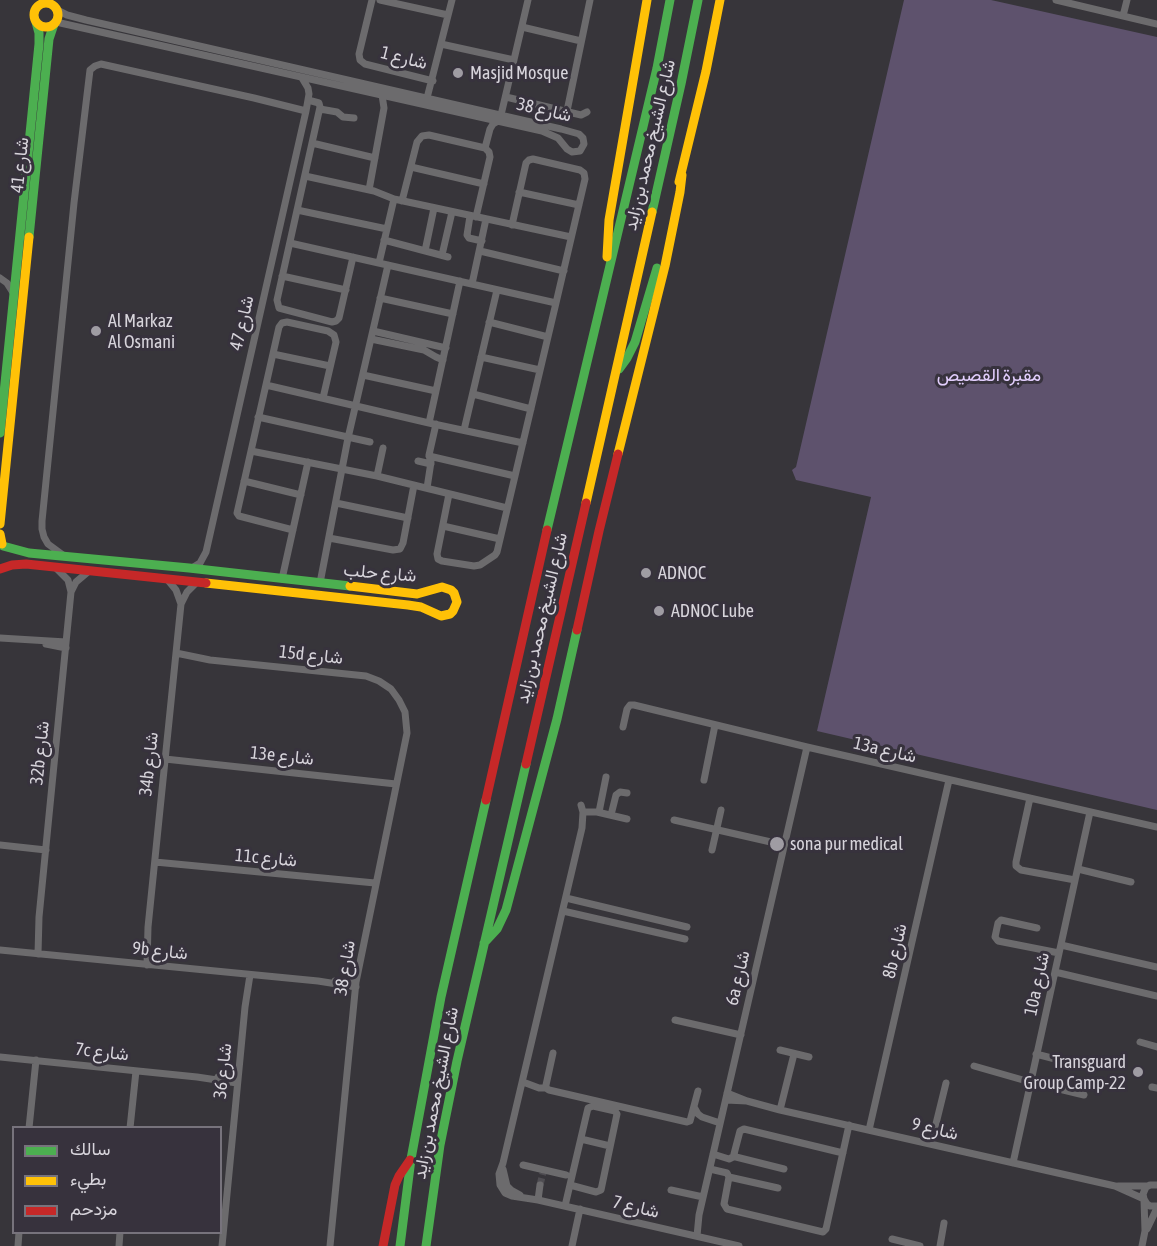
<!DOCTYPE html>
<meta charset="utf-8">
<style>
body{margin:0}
#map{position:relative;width:1157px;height:1246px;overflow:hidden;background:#37353a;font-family:"Asap Condensed",Vazirmatn,sans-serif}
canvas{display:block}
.legend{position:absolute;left:12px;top:1126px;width:210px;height:108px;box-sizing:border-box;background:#37323d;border:2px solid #77737c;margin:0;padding:8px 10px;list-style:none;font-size:18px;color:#d7d4db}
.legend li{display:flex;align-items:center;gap:12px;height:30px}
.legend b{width:30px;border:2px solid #77737c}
</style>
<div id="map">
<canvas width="1157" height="1246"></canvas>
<ul class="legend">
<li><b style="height:8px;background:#4caf50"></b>سالك</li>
<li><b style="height:8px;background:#ffc107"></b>بطيء</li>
<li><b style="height:8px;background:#c62828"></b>مزدحم</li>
</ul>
</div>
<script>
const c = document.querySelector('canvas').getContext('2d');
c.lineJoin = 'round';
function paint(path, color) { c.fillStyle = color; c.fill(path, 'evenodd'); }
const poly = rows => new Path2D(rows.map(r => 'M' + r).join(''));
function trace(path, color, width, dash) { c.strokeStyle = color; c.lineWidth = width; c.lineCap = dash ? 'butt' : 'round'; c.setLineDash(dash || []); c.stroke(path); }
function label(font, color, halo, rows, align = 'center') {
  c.font = font + ' "Asap Condensed",Vazirmatn,sans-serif'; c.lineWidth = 6; c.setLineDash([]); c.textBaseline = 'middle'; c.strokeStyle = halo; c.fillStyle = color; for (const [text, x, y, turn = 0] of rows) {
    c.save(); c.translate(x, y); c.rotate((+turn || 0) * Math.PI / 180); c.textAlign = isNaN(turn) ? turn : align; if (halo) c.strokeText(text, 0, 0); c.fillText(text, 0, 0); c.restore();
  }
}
const green = poly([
 [904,0,991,0,1157,37,1157,810,817,731,871,497,796,480,792,470,796,467]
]);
const streetTunnel = poly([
 [540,1185,543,1173]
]);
const street = poly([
 [372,0,359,54,360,60,365,64,433,81],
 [380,0,448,15],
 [1056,0,1157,24],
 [1123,16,1127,0],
 [56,22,542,131,558,138,567,149,572,152,580,151,584,144,583,138,579,134,561,129,86,20,67,15,57,10],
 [522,27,581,41],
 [441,44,514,60],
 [506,97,581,115,587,112],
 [427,98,452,0],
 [308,100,319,103,320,107,277,300,279,308,332,322,336,321,339,318,353,257],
 [320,109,337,112,343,117,354,118],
 [567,111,590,0],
 [501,115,528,0],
 [312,143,375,158],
 [485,148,490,129,493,124,498,121],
 [411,167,484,184],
 [305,176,374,191,394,199,571,237],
 [369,190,384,108,382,95],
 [519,192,579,205],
 [402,201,417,142,422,136,429,135,485,148,489,152,490,157,476,217],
 [297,210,387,229],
 [470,216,467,235,469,238,482,241],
 [384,240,448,257],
 [290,243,556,303],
 [425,251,434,208],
 [480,251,564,271],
 [442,255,452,212],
 [379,263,394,199],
 [282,276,346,290],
 [0,278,7,283,14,294],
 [472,284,486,219],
 [380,298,453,314],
 [489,322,548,337],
 [373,331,446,348],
 [371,339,424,350,436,357,443,360],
 [273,354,330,366],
 [481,357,540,370],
 [363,375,436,391],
 [266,385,429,423,523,443],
 [473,394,531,409],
 [258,417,370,442],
 [429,423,460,281],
 [464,430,497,290],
 [251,451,377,476,507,508],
 [429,456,515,476],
 [418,461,431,464],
 [377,476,383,448],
 [244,481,301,495],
 [427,488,431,462,429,455,436,424],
 [449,494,437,554,438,559,442,561,474,566,480,565,495,555,497,552,556,303,585,179,584,173,580,170,533,159,529,160,526,163,512,225],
 [336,503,408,518],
 [443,526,500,539],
 [293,530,239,516,237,513,279,327,282,323,287,322,328,331,334,335,336,342,323,398],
 [329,538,393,550,400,549,403,543,414,485],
 [63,555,48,544,44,537,42,529,42,521,74,203,90,70,95,66,101,64,254,98,306,111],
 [56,568,68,580,71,592],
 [192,568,200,563,206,552,306,111,309,94,308,88,302,78],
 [167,579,176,590,181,604],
 [282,579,308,462],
 [320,583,348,438,388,265],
 [0,638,66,642],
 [46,644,66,648],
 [176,653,210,660,366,676,379,681,391,689,399,700,405,712,407,733,356,982,330,1246],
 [623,727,627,709,630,705,634,705,807,747,1157,827],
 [165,759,396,784],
 [704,780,715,725],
 [1030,798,1016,862,1016,866,1021,870,1075,880],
 [581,805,583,812,582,828,503,1163,499,1174,500,1185,505,1193,512,1196,538,1200,739,1246],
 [583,812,597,812,627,819],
 [599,812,606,777],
 [611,815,616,795,620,792,627,793],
 [674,820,784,845],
 [0,845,46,850],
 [712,850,721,810],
 [155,862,375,883],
 [1078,869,1131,882],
 [566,898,687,927],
 [563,911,685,939],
 [1037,928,1001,920,998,923,995,937,998,941,1059,953],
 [1061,945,1157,967],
 [0,950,318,981,356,987],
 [38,954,39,917,71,592,76,582,89,571],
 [147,965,148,927,181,604,187,592,197,582],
 [1055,972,1157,996],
 [335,981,356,982],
 [675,1020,741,1035],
 [1140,1042,1157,1047],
 [780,1050,809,1057],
 [553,1053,546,1085,546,1088,549,1090,687,1122,690,1121,698,1091],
 [1036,1054,1090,1068],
 [0,1057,197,1077,237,1083],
 [974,1066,1030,1082,1084,1095],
 [218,1077,238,1077],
 [523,1082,539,1088,546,1088],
 [1152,1087,1157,1088],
 [727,1093,747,1101,780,1110,1115,1186,1144,1199],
 [726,1100,747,1101],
 [694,1107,698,1114,702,1117,720,1123],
 [780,1110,794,1054],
 [29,1128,36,1060],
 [130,1128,136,1071],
 [869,1130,949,780],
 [581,1139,610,1146],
 [931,1144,946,1083],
 [713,1154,729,1159,735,1156],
 [1013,1163,1090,812],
 [523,1165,566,1175],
 [503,1169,507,1186,511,1190,520,1195],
 [710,1169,727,1173,729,1177,778,1188],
 [784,1169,736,1157,734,1154,740,1131,744,1129,843,1153],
 [729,1177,724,1204,727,1209,823,1232,826,1229,849,1125],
 [1157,1185,1150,1185,1146,1187,1143,1194,1144,1199,1147,1204,1150,1206,1157,1206],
 [1118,1186,1148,1186],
 [671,1190,703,1197],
 [538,1200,540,1185],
 [565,1206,588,1108,593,1106,615,1111,617,1114,601,1190,596,1192,570,1185],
 [1147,1229,1157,1208],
 [697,1236,699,1215,807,747],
 [892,1239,920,1246],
 [18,1246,19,1232],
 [119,1246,120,1232],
 [222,1246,245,1007,250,975],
 [572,1246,580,1209],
 [940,1246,944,1223],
 [1142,1246,1145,1231,1144,1200]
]);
const fast = poly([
 [652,212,681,84,698,0],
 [29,237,49,39,54,24],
 [619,369,627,358,635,342,657,268],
 [0,433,39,44,39,33,36,22],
 [547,530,657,68,670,0],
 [3,546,29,553,189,568,350,586],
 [484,943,497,929,506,910,557,719,577,630],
 [400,1246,411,1159,441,997,486,800],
 [426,1246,440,1145,457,1061,526,764]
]);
const slow = poly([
 '34 15a12 12 0 1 1 24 0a12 12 0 1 1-24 0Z',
 [679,182,706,71,720,0],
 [607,257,609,220,647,0],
 [618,454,665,266,680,192,682,175],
 [586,503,652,212],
 [0,524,29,237],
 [0,534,2,544],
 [206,583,408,605,421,607,441,616,450,614,453,611,457,602,454,593,451,590,442,587,417,594,350,586]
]);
const jam = poly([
 [0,569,12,565,26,564,206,583],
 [577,630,599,531,618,454],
 [526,764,586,503],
 [486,800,547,530],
 [383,1246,395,1185,399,1176,410,1160]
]);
const markers = [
 [458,73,6,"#9f9ca3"],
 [96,331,6,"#9f9ca3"],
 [646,573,6,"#9f9ca3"],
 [659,611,6,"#9f9ca3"],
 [777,844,8,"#9f9ca3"],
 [1138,1072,6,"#9f9ca3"]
];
const streetNames = [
 ["شارع 1",404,58,14],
 ["شارع 38",544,110,13],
 ["شارع الشيخ محمد بن زايد",650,145,-77],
 ["شارع 41",20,165,-84],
 ["شارع 47",242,323,-77],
 ["شارع حلب",380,573,5],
 ["شارع الشيخ محمد بن زايد",542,618,-77],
 ["15d شارع",311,655,6],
 ["13a شارع",885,750,13],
 ["32b شارع",40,753,-84],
 ["13e شارع",282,756,6],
 ["34b شارع",149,764,-84],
 ["11c شارع",266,858,5],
 ["9b شارع",160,951,6],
 ["8b شارع",895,951,-77],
 ["شارع 38",345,968,-81],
 ["6a شارع",738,978,-77],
 ["10a شارع",1037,984,-78],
 ["7c شارع",102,1052,6],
 ["شارع 36",223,1071,-84],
 ["شارع الشيخ محمد بن زايد",436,1093,-79],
 ["شارع 9",935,1129,13],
 ["شارع 7",636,1207,13]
];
const poiNames = [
 ["Masjid Mosque",470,73],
 ["Al Markaz",108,321],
 ["Al Osmani",108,342],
 ["ADNOC",658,573],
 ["ADNOC Lube",671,611],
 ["sona pur medical",790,844],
 ["Transguard",1126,1062,"right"],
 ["Group Camp-22",1126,1083,"right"]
];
const parkNames = [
 ["مقبرة القصيص",989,375]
];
paint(green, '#5e526d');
trace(streetTunnel, '#4f4d52', 7, [7, 3.5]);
trace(street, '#6c6b6d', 7);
trace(fast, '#4caf50', 9);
trace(slow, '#ffc107', 9);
trace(jam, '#c62828', 9);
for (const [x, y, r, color] of markers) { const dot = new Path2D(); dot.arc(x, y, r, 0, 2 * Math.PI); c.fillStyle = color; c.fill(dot); trace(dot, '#37323d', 2); }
label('18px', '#d7d4db', '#37323d', streetNames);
label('18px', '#d7d4db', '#37323d', poiNames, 'left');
label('18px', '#e3cffe', '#37323d', parkNames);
</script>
